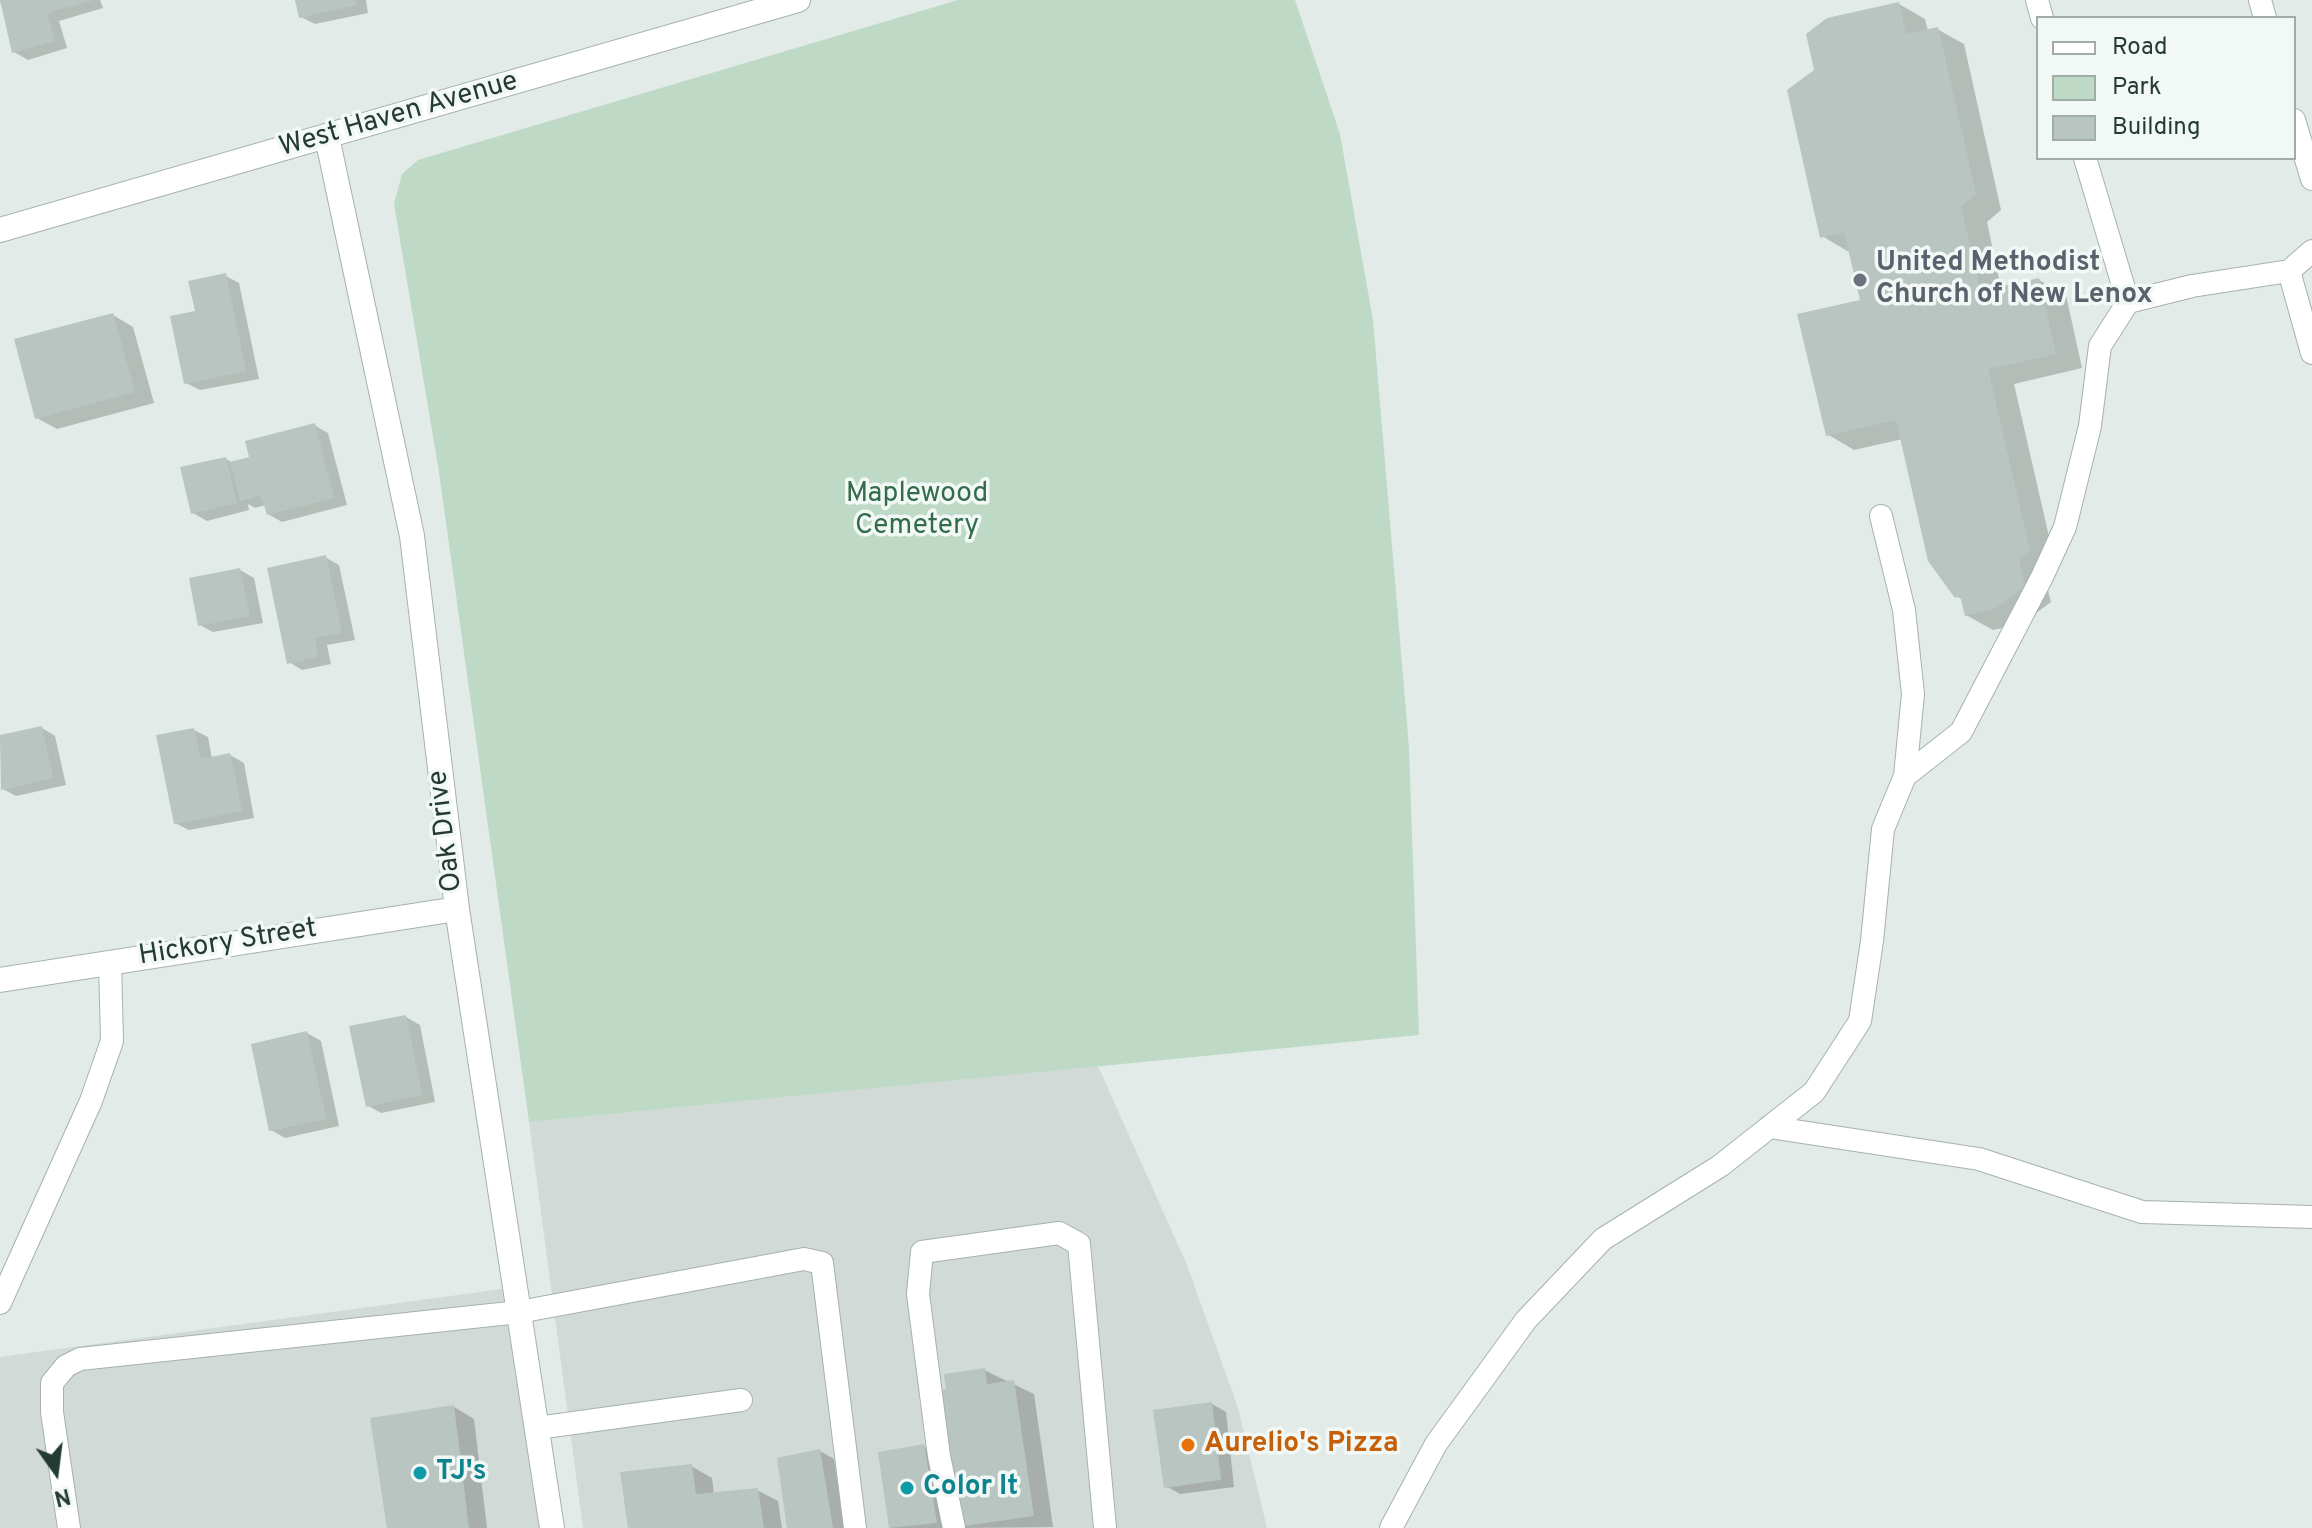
<!DOCTYPE html>
<style>
body{margin:0}
#map{position:relative;width:2312px;height:1528px;overflow:hidden;background:#e2ebe7;font-family:Overpass,sans-serif}
canvas{display:block}
.legend{position:absolute;left:2036px;top:16px;width:260px;height:144px;box-sizing:border-box;background:#f2f8f5;border:2px solid #a0aca8;margin:0;padding:10px 14px;list-style:none;font-size:24px;color:#243a35}
.legend li{display:flex;align-items:center;gap:16px;height:40px}
.legend b{width:40px;border:2px solid #a0aca8}
.north{position:absolute;left:16px;top:1432px;width:80px;height:80px;-webkit-text-stroke:6px #f2f8f5;paint-order:stroke;rotate:166deg;font-size:22px;font-weight:700;line-height:32px;text-align:center;color:#243a35}
.north::after{content:'';display:block;margin:auto;width:28px;height:36px;background:#243a35;clip-path:polygon(50% 0,100% 100%,50% 72%,0 100%)}
</style>
<div id="map">
<canvas width="2312" height="1528"></canvas>
<ul class="legend">
<li><b style="height:10px;background:#fff"></b>Road</li>
<li><b style="height:22px;background:#bedac6"></b>Park</li>
<li><b style="height:22px;background:#b8c5c0"></b>Building</li>
</ul>
<div class="north">N</div>
</div>
<script>
const c = document.querySelector('canvas').getContext('2d');
c.lineJoin = 'round';
function paint(path, color) { c.fillStyle = color; c.fill(path, 'evenodd'); }
const poly = rows => new Path2D(rows.map(r => 'M' + r).join(''));
function trace(path, color, width, dash) { c.strokeStyle = color; c.lineWidth = width; c.lineCap = dash ? 'butt' : 'round'; c.setLineDash(dash || []); c.stroke(path); }
function label(font, color, halo, rows, align = 'center') {
  c.font = font + ' Overpass,sans-serif'; c.lineWidth = 7; c.setLineDash([]); c.textBaseline = 'middle'; c.strokeStyle = halo; c.fillStyle = color; for (const [text, x, y, turn = 0] of rows) {
    c.save(); c.translate(x, y); c.rotate((+turn || 0) * Math.PI / 180); c.textAlign = isNaN(turn) ? turn : align; if (halo) c.strokeText(text, 0, 0); c.fillText(text, 0, 0); c.restore();
  }
}
const built = poly([
 [1098,1066,1187,1265,1238,1408,1267,1528,583,1528,529,1122],
 [502,1289,540,1528,0,1528,0,1357]
]);
const green = poly([
 [958,0,1295,0,1340,134,1373,320,1409,747,1419,1035,529,1122,439,472,394,204,402,174,418,160]
]);
const shadow = poly([
 [0,0,100,0,103,8,59,21,67,48,28,60,14,52],
 [297,0,366,0,368,13,315,24,301,17],
 [1899,4,1925,19,1928,31,1937,29,1964,44,2001,210,1987,222,2001,288,2039,280,2066,295,2082,368,2014,384,2056,567,2044,575,2051,602,2021,624,1993,630,1966,615,1963,600,1956,596,1903,439,1854,450,1827,434,1862,301,1849,252,1822,236],
 [226,276,239,283,259,379,200,390,186,383,197,312],
 [113,315,133,327,154,403,57,429,37,418],
 [314,425,328,433,347,505,282,522,268,514,266,505,255,508,248,504,249,510,207,521,193,513,226,459,233,463,251,458],
 [325,557,339,565,355,640,327,645,331,664,302,670,289,662],
 [240,570,254,578,263,623,213,632,200,625],
 [42,728,55,736,66,785,16,796,3,789,0,737],
 [194,730,208,737,212,759,230,755,244,763,254,818,189,830,175,823],
 [406,1017,420,1025,435,1102,381,1113,367,1105],
 [307,1033,321,1041,339,1126,285,1138,271,1130],
 [984,1370,1034,1394,1053,1527,963,1528],
 [1212,1404,1226,1412,1234,1487,1180,1494,1166,1486],
 [454,1407,474,1419,487,1528,389,1528],
 [923,1446,937,1454,950,1528,891,1528,880,1454],
 [820,1451,834,1459,844,1528,789,1528],
 [691,1466,712,1478,714,1494,757,1490,778,1501,782,1528,630,1528]
]);
const building = poly([
 [0,0,91,0,91,1,47,13,55,41,12,53],
 [295,0,355,0,356,5,299,18],
 [1899,2,1906,34,1938,27,1976,194,1961,206,1980,291,2039,278,2056,354,1988,369,2030,551,2019,559,2025,587,1994,609,1965,616,1960,596,1955,598,1928,561,1896,420,1826,436,1797,314,1860,300,1844,232,1820,238,1787,90,1814,70,1806,34,1827,18],
 [226,273,246,371,184,384,170,316,195,311,188,281],
 [113,313,135,392,35,419,14,339],
 [315,423,334,498,267,515,261,495,240,501,230,462,249,457,245,441],
 [226,457,237,503,191,514,180,467],
 [326,555,342,633,315,638,318,657,287,664,267,568],
 [240,568,250,616,198,626,189,578],
 [42,726,53,778,1,790,0,735],
 [194,728,201,759,230,753,242,811,174,824,156,735],
 [406,1015,422,1095,366,1107,349,1026],
 [307,1031,326,1119,269,1131,251,1044],
 [985,1368,987,1384,1014,1380,1034,1516,957,1527,937,1391,946,1389,944,1374],
 [1212,1402,1221,1480,1164,1488,1153,1410],
 [454,1405,469,1528,387,1528,370,1418],
 [924,1444,937,1523,889,1528,878,1452],
 [820,1449,833,1528,787,1528,777,1458],
 [692,1464,696,1494,758,1488,764,1528,628,1528,620,1472]
]);
const service = poly([
 [2037,0,2042,18],
 [2260,0,2265,18],
 [2294,120,2312,179],
 [2085,158,2128,302],
 [2289,271,2312,353],
 [1905,776,1961,732,2042,577,2065,527,2090,426,2100,346,2128,302,2192,286,2289,271,2312,251],
 [1769,1127,1979,1159,2142,1212,2312,1217],
 [0,1303,91,1101,112,1041,110,963],
 [537,1428,741,1400],
 [69,1528,52,1412,52,1383,66,1366,80,1359,519,1312,804,1259,822,1263,855,1528],
 [954,1528,939,1456,918,1294,922,1252,1059,1233,1079,1244,1105,1528],
 [1391,1528,1436,1444,1526,1320,1603,1239,1720,1166,1814,1092,1860,1021,1872,941,1883,829,1905,776,1913,694,1904,610,1881,516]
]);
const minor = poly([
 [327,137,412,536,457,909,552,1528],
 [0,980,457,909]
]);
const tertiary = poly([
 [0,230,798,0]
]);
const markers = [
 [1860,280,8,"#6b7280"],
 [1188,1445,8,"#e8710a"],
 [420,1473,8,"#0f9aa8"],
 [907,1488,8,"#0f9aa8"]
];
const streetNames = [
 ["West Haven Avenue",399,116,-16],
 ["Oak Drive",447,831,-97],
 ["Hickory Street",228,944,-9]
];
const worshipNames = [
 ["United Methodist",1876,264],
 ["Church of New Lenox",1876,296]
];
const parkNames = [
 ["Maplewood",917,495],
 ["Cemetery",917,527]
];
const foodNames = [
 ["Aurelio's Pizza",1204,1445]
];
const cultureNames = [
 ["TJ's",436,1473],
 ["Color It",923,1488]
];
paint(built, '#d1dad6');
paint(green, '#bedac6');
paint(shadow, '#0003');
paint(building, '#b8c5c0');
trace(service, '#a5b2ae', 24);
trace(minor, '#a5b2ae', 26);
trace(tertiary, '#a5b2ae', 26);
trace(service, '#fff', 22);
trace(minor, '#fff', 24);
trace(tertiary, '#fff', 24);
for (const [x, y, r, color] of markers) { const dot = new Path2D(); dot.arc(x, y, r, 0, 2 * Math.PI); c.fillStyle = color; c.fill(dot); trace(dot, '#f2f8f5', 3); }
label('28px', '#243a35', '#f2f8f5', streetNames);
label('bold 28px', '#5b616d', '#f2f8f5', worshipNames, 'left');
label('28px', '#336c4b', '#f2f8f5', parkNames);
label('bold 28px', '#c56008', '#f2f8f5', foodNames, 'left');
label('bold 28px', '#0d838f', '#f2f8f5', cultureNames, 'left');
</script>
